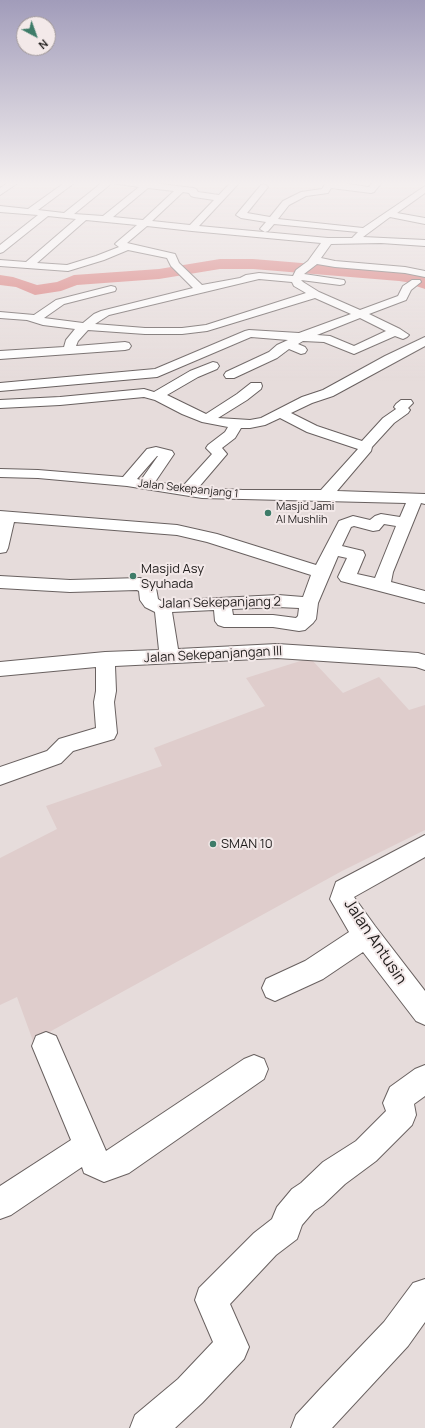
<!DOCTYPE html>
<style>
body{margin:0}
#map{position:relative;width:425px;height:1428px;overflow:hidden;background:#e6dcdb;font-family:Manrope,sans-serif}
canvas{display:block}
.north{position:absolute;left:16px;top:16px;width:40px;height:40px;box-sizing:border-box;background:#f3e9e9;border:1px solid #9f9797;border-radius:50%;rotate:139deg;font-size:11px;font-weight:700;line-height:16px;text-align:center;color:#201d1c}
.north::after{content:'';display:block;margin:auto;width:14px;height:18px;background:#3e7c69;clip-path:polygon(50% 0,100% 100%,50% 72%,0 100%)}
</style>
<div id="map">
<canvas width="425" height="1428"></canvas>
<div class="north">N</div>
</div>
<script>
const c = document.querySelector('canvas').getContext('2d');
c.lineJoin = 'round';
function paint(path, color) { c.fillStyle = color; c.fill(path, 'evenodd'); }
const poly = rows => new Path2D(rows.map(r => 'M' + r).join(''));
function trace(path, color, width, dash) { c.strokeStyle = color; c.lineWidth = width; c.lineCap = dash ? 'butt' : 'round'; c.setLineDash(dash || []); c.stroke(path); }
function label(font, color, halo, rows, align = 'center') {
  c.font = font + ' Manrope,sans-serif'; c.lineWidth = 4; c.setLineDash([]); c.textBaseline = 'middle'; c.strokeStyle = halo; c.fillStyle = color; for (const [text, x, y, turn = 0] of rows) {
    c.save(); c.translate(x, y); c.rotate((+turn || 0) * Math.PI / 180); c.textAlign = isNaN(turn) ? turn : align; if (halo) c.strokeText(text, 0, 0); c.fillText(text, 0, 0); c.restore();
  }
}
const built = poly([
 [310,658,343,693,379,677,409,710,425,705,425,830,342,871,33,1041,17,997,0,1005,0,858,57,829,46,806,162,766,154,748,265,706,246,678]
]);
const river = poly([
 [220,259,253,259,399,271,425,277,425,289,413,285,412,283,399,281,253,269,220,269,159,279,77,285,61,291,35,295,16,287,0,285,0,275,13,277,37,285,57,282,74,275,159,269,220,259]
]);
const minor = poly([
 [11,181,21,181,0,195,0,188,11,181],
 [67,181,77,181,38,210,64,213,104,181,137,181,193,188,196,189,198,192,219,195,232,181,241,181,199,226,328,238,352,238,358,232,274,224,268,231,265,232,260,229,266,222,241,218,236,215,261,185,264,184,268,187,247,213,270,217,283,201,301,192,322,189,327,181,369,187,374,181,383,181,374,192,371,193,331,188,328,193,306,196,289,205,278,219,363,228,425,186,425,193,397,213,425,218,425,224,390,217,363,237,425,240,425,246,381,243,331,244,321,258,335,261,405,267,425,271,425,277,405,273,335,267,317,264,304,274,344,280,345,282,344,284,340,285,301,280,303,282,319,292,360,310,398,296,403,286,412,280,420,280,421,282,411,290,406,300,369,314,400,329,409,335,407,337,403,339,395,336,354,354,324,342,303,341,298,344,305,347,307,350,305,353,301,354,289,349,277,358,234,378,226,378,224,375,226,372,269,352,277,345,288,340,251,337,157,377,0,391,0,383,155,369,245,331,249,330,299,333,351,314,315,298,207,331,182,334,145,334,88,330,78,341,76,346,125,342,129,343,131,346,129,349,125,350,0,359,0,351,64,347,66,340,75,329,43,325,27,320,0,318,0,312,34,315,56,300,111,286,115,287,116,289,115,291,64,304,44,318,83,323,94,314,101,311,193,288,171,266,167,258,128,250,104,260,68,271,0,266,0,260,26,262,76,219,48,216,3,252,0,253,0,245,38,215,0,212,0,206,28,209,67,181],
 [112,183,139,187,103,216,74,214,112,183],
 [148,188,174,191,143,220,113,217,148,188],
 [183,192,189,193,191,196,194,197,214,200,190,225,152,221,183,192],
 [86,220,137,225,117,242,115,244,119,247,96,256,67,265,37,263,86,220],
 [147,226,192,231,321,243,308,261,296,270,293,276,259,273,246,275,240,278,202,285,179,263,175,254,127,243,147,226],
 [259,279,292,282,294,286,306,293,206,325,182,328,145,328,95,324,109,315,259,279],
 [360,318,386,331,354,346,330,336,317,335,360,318],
 [425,337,425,346,333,396,312,403,291,413,317,426,362,441,383,418,396,409,394,407,396,404,401,400,411,400,413,403,408,408,410,410,408,413,394,423,372,447,371,451,337,491,425,494,425,504,421,503,393,572,391,582,425,591,425,603,341,581,338,577,347,558,338,556,318,603,316,619,313,623,305,630,299,631,273,627,224,627,218,625,215,621,214,610,172,612,178,649,277,644,418,653,425,655,425,670,416,667,277,658,115,666,116,691,114,702,117,733,114,739,73,751,61,763,0,785,0,767,47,751,59,739,96,728,94,702,96,691,96,667,0,676,0,662,105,652,159,650,155,612,145,607,140,600,139,591,137,590,70,592,0,588,0,576,70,580,140,578,153,584,156,588,158,599,161,601,278,595,303,597,311,575,207,542,177,535,14,522,8,548,6,552,0,553,0,511,177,525,217,534,316,565,339,521,353,516,370,520,375,516,381,514,400,517,406,503,202,498,127,486,38,478,0,477,0,469,38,470,123,477,147,449,156,447,172,451,174,454,155,482,183,486,212,454,206,448,208,445,225,432,228,427,202,422,182,414,155,400,144,397,60,405,0,408,0,400,60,397,144,389,154,392,190,371,213,362,217,363,219,366,217,369,198,377,167,395,206,414,237,394,251,383,261,383,262,386,261,389,247,400,218,418,250,420,261,418,302,397,323,390,385,356,425,337],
 [280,418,307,432,358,449,321,490,243,490,198,488,227,454,222,448,235,438,241,428,250,428,265,425,280,418],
 [157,456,158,456,141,480,137,479,157,456],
 [384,524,396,526,375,578,357,574,365,555,363,551,342,546,351,527,354,526,373,531,379,530,384,524],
 [278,607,299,608,298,616,296,618,273,615,233,615,232,609,278,607],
 [425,835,425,857,354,897,375,926,425,991,425,1025,416,1021,363,952,323,979,275,1001,266,997,262,988,266,979,305,961,349,932,330,899,336,882,425,835],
 [46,1032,56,1036,106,1151,244,1059,254,1055,264,1059,268,1069,264,1079,129,1173,104,1182,84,1173,82,1167,11,1215,0,1219,0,1186,71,1140,32,1046,36,1036,46,1032],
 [425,1065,425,1096,414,1104,416,1115,412,1125,376,1161,345,1184,323,1205,314,1211,302,1225,297,1239,276,1255,230,1304,249,1347,244,1359,202,1403,175,1428,130,1428,135,1415,178,1379,213,1342,195,1300,199,1288,254,1233,272,1219,277,1207,292,1189,301,1183,323,1162,356,1141,386,1111,383,1103,390,1087,415,1069,425,1065],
 [425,1279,425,1322,408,1346,332,1428,291,1428,296,1415,320,1389,384,1322,413,1283,425,1279]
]);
const markers = [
 [268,513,4,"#3e7c69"],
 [133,576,4,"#3e7c69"],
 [213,844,4,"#3e7c69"]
];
const farStreetnames = [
 ["Jalan Sekepanjang 1",188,489,6]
];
const farPoinames = [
 ["Masjid Jami",276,507],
 ["Al Mushlih",276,520]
];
const poiNames = [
 ["Masjid Asy",141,569],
 ["Syuhada",141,584],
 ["SMAN 10",221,844]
];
const streetNames = [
 ["Jalan Sekepanjang 2",220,603,-1],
 ["Jalan Sekepanjangan III",213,655,-3]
];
const nearStreetnames = [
 ["Jalan Antusin",375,942,56]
];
paint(built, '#dfcdcc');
paint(river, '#d77776');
trace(minor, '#696160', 2);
paint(minor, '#fff');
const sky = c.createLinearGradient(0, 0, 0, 381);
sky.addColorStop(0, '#a19cba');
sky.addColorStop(0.48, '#f4efef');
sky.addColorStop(1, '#f4efef00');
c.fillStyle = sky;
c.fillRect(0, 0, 425, 381);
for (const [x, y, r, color] of markers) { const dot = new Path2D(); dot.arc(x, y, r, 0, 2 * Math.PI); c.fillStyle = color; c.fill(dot); trace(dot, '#f3e9e9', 1.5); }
label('11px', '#201d1c', '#f3e9e9', farStreetnames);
label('11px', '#201d1c', '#f3e9e9', farPoinames, 'left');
label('13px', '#201d1c', '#f3e9e9', poiNames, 'left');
label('13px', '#201d1c', '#f3e9e9', streetNames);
label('16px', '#201d1c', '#f3e9e9', nearStreetnames);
</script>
